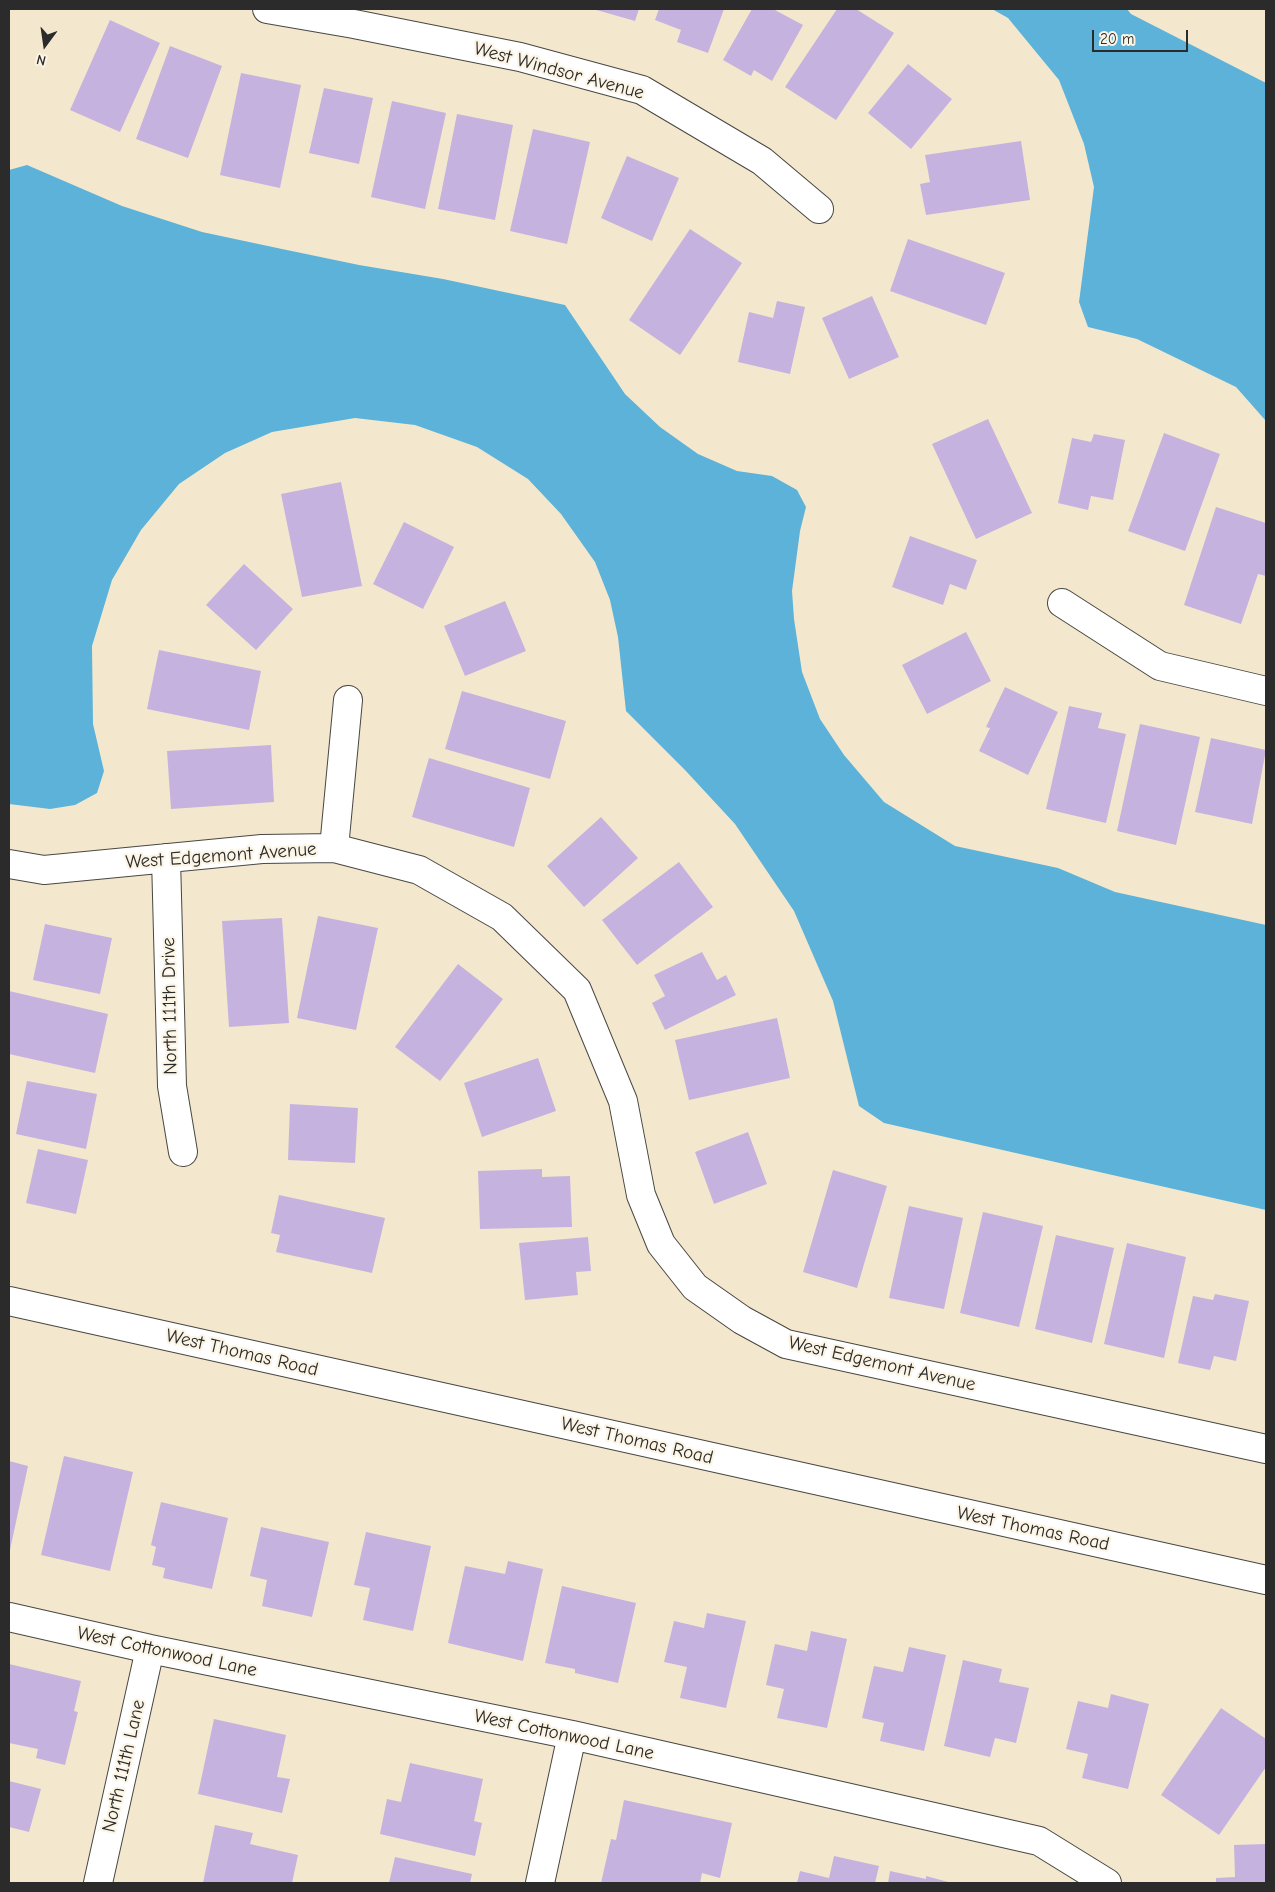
<!DOCTYPE html>
<style>
body{margin:0}
#map{position:relative;width:1275px;height:1892px;overflow:hidden;background:#f3e8cd;font-family:"Comic Neue",sans-serif}
canvas{display:block}
.frame{position:absolute;inset:0;border:10px solid #2b2b2b;pointer-events:none}
.north{position:absolute;left:20px;top:20px;width:50px;height:50px;-webkit-text-stroke:4px #fcf5e5;paint-order:stroke;rotate:194deg;font-size:14px;font-weight:700;line-height:20px;text-align:center;color:#2b2b2b}
.north::after{content:'';display:block;margin:auto;width:18px;height:22px;background:#2b2b2b;clip-path:polygon(50% 0,100% 100%,50% 72%,0 100%)}
.scale{position:absolute;left:1092px;top:30px;width:96px;height:22px;box-sizing:border-box;border:2px solid #2b2b2b;border-top:0;padding-left:6px;font-size:15px;line-height:18px;white-space:nowrap;color:#2b2b2b;-webkit-text-stroke:4px #fcf5e5;paint-order:stroke}
</style>
<div id="map">
<canvas width="1275" height="1892"></canvas>
<div class="frame"></div>
<div class="north">N</div>
<div class="scale">20 m</div>
</div>
<script>
const c = document.querySelector('canvas').getContext('2d');
c.lineJoin = 'round';
function paint(path, color) { c.fillStyle = color; c.fill(path, 'evenodd'); }
const poly = rows => new Path2D(rows.map(r => 'M' + r).join(''));
function trace(path, color, width, dash) { c.strokeStyle = color; c.lineWidth = width; c.lineCap = dash ? 'butt' : 'round'; c.setLineDash(dash || []); c.stroke(path); }
function label(font, color, halo, rows, align = 'center') {
  c.font = font + ' "Comic Neue",sans-serif'; c.lineWidth = 4.5; c.setLineDash([]); c.textBaseline = 'middle'; c.strokeStyle = halo; c.fillStyle = color; for (const [text, x, y, turn = 0] of rows) {
    c.save(); c.translate(x, y); c.rotate((+turn || 0) * Math.PI / 180); c.textAlign = isNaN(turn) ? turn : align; if (halo) c.strokeText(text, 0, 0); c.fillText(text, 0, 0); c.restore();
  }
}
const water = poly([
 [992,9,1127,9,1131,14,1266,83,1266,421,1236,387,1137,339,1088,327,1079,302,1094,187,1084,144,1059,80,1008,18],
 [27,165,122,206,202,232,282,249,359,265,443,279,565,305,625,394,660,427,698,454,737,471,772,476,797,490,806,507,800,531,792,591,794,619,802,672,820,719,844,755,884,802,955,846,1058,868,1115,892,1266,925,1266,1210,884,1123,859,1106,833,1001,794,911,735,824,685,770,626,711,618,637,610,600,595,562,561,514,528,479,477,447,415,425,355,418,272,432,225,453,179,484,141,530,112,580,92,646,93,724,104,771,97,793,75,805,50,809,9,804,9,170]
]);
const building = poly([
 [593,9,639,9,635,21],
 [659,9,724,9,708,53,677,42,681,30,655,20],
 [752,9,773,9,803,25,772,81,754,70,751,76,723,60],
 [837,9,856,9,894,33,836,120,785,87],
 [110,20,160,43,120,132,70,110],
 [170,46,222,66,188,158,136,139],
 [908,64,952,99,911,149,868,113],
 [241,73,301,85,280,188,220,175],
 [324,88,373,98,359,164,309,153],
 [392,101,446,113,425,209,371,197],
 [457,114,513,125,495,220,438,209],
 [533,129,590,142,567,244,510,231],
 [1021,141,1030,200,926,215,920,184,930,182,925,155],
 [627,156,679,178,652,241,601,218],
 [690,229,742,263,680,355,629,320],
 [908,239,1005,273,986,325,890,291],
 [872,296,899,357,849,379,822,318],
 [777,301,805,307,790,374,738,362,749,312,773,318],
 [988,419,1032,513,976,539,932,444],
 [1164,433,1220,454,1185,551,1128,531],
 [1094,434,1125,440,1113,500,1091,496,1088,510,1058,503,1072,438,1091,442],
 [341,482,362,586,302,597,281,494],
 [1216,507,1266,523,1266,576,1258,574,1241,624,1184,605],
 [404,522,454,547,423,609,373,584],
 [910,536,977,560,966,590,950,584,943,605,892,587],
 [244,564,293,609,256,650,206,605],
 [505,601,526,651,465,676,444,626],
 [966,632,991,681,927,714,902,665],
 [159,650,261,671,249,730,147,709],
 [1005,687,1058,712,1028,775,979,751,990,728,986,727],
 [462,691,566,721,550,779,445,749],
 [1069,706,1102,713,1098,728,1126,734,1106,823,1046,809],
 [1140,724,1200,737,1176,845,1117,831],
 [1211,738,1266,750,1252,824,1195,812],
 [271,745,274,802,171,809,167,751],
 [429,758,530,788,514,847,412,817],
 [601,817,638,858,584,907,547,866],
 [679,862,713,907,637,965,602,920],
 [318,916,378,928,356,1030,297,1018],
 [282,918,289,1023,229,1027,222,921],
 [45,924,112,938,100,994,33,980],
 [702,952,717,980,726,975,736,995,665,1030,652,1003,665,996,654,975],
 [458,964,503,999,440,1081,395,1047],
 [9,991,108,1014,95,1073,9,1054],
 [777,1018,790,1078,689,1100,675,1040],
 [538,1058,556,1111,482,1137,464,1083],
 [27,1081,97,1094,86,1149,16,1134],
 [290,1104,358,1108,355,1163,288,1160],
 [748,1132,767,1184,714,1204,695,1152],
 [38,1149,88,1160,76,1214,26,1203],
 [542,1169,542,1177,570,1176,572,1227,480,1229,478,1171],
 [833,1170,887,1186,857,1288,803,1272],
 [279,1195,385,1218,372,1273,276,1252,280,1235,271,1233],
 [909,1206,963,1218,944,1309,889,1298],
 [983,1212,1043,1226,1019,1327,960,1313],
 [1056,1235,1114,1248,1092,1343,1035,1329],
 [588,1237,591,1271,576,1272,578,1295,525,1300,519,1243],
 [1127,1243,1186,1257,1164,1358,1104,1344],
 [1215,1294,1249,1301,1236,1361,1214,1356,1210,1370,1178,1363,1193,1296,1213,1300],
 [64,1456,133,1472,110,1571,41,1555],
 [9,1461,28,1466,10,1550,9,1550],
 [161,1502,228,1518,212,1589,163,1578,165,1568,152,1565,156,1547,151,1545],
 [261,1527,329,1542,312,1617,262,1606,267,1580,250,1576],
 [366,1532,431,1546,413,1631,363,1620,370,1588,354,1585],
 [508,1561,543,1569,523,1661,448,1643,465,1566,505,1574],
 [562,1586,636,1603,618,1683,575,1673,575,1669,545,1663],
 [707,1613,746,1621,726,1708,680,1698,687,1667,664,1662,674,1621,704,1628],
 [811,1631,847,1639,827,1728,777,1718,784,1689,766,1685,775,1644,807,1651],
 [909,1647,946,1655,924,1751,880,1741,884,1723,862,1718,874,1666,903,1672],
 [963,1660,1002,1669,999,1682,1029,1688,1016,1743,995,1738,990,1757,944,1746],
 [9,1664,81,1681,74,1711,78,1712,65,1765,36,1758,38,1749,9,1743],
 [1111,1694,1149,1704,1128,1789,1082,1778,1088,1754,1066,1749,1078,1701,1108,1708],
 [1221,1708,1266,1739,1266,1767,1219,1835,1161,1795],
 [214,1719,286,1735,277,1777,290,1779,282,1813,198,1794],
 [410,1763,483,1779,474,1821,482,1823,475,1856,380,1834,387,1799,401,1802],
 [9,1781,41,1789,29,1832,9,1827],
 [624,1800,732,1823,720,1878,702,1873,700,1883,601,1883,611,1839,616,1840],
 [215,1825,253,1833,250,1844,298,1855,292,1883,203,1883],
 [1266,1844,1266,1883,1216,1883,1216,1878,1235,1877,1234,1845],
 [834,1856,879,1866,875,1883,797,1883,800,1871,829,1878],
 [395,1857,472,1874,470,1883,389,1883],
 [890,1871,926,1879,926,1876,952,1883,888,1883]
]);
const minor = poly([
 [267,9,354,24,520,57,642,90,762,161,819,209],
 [1062,603,1160,666,1266,691],
 [334,848,348,700],
 [166,858,172,1086,183,1152],
 [9,864,44,870,262,849,334,848,419,870,502,917,577,990,623,1101,641,1195,661,1244,695,1287,742,1320,786,1344,1266,1449],
 [9,1617,150,1649,572,1735,1039,1841,1107,1883],
 [98,1883,150,1649],
 [540,1883,572,1735]
]);
const major = poly([
 [9,1301,1266,1580]
]);
const streetNames = [
 ["West Windsor Avenue",559,71,15],
 ["West Edgemont Avenue",221,856,-4],
 ["North 111th Drive",170,1006,-91],
 ["West Thomas Road",242,1353,13],
 ["West Edgemont Avenue",882,1364,13],
 ["West Thomas Road",637,1441,13],
 ["West Thomas Road",1033,1529,12],
 ["West Cottonwood Lane",167,1652,12],
 ["West Cottonwood Lane",564,1735,12],
 ["North 111th Lane",124,1766,-77]
];
paint(water, '#5cb2d8');
paint(building, '#c6b2de');
trace(minor, '#494743', 30);
trace(major, '#494743', 30);
trace(minor, '#fff', 28);
trace(major, '#fff', 28);
label('19px', '#2b2b2b', '#fcf5e5', streetNames);
</script>
